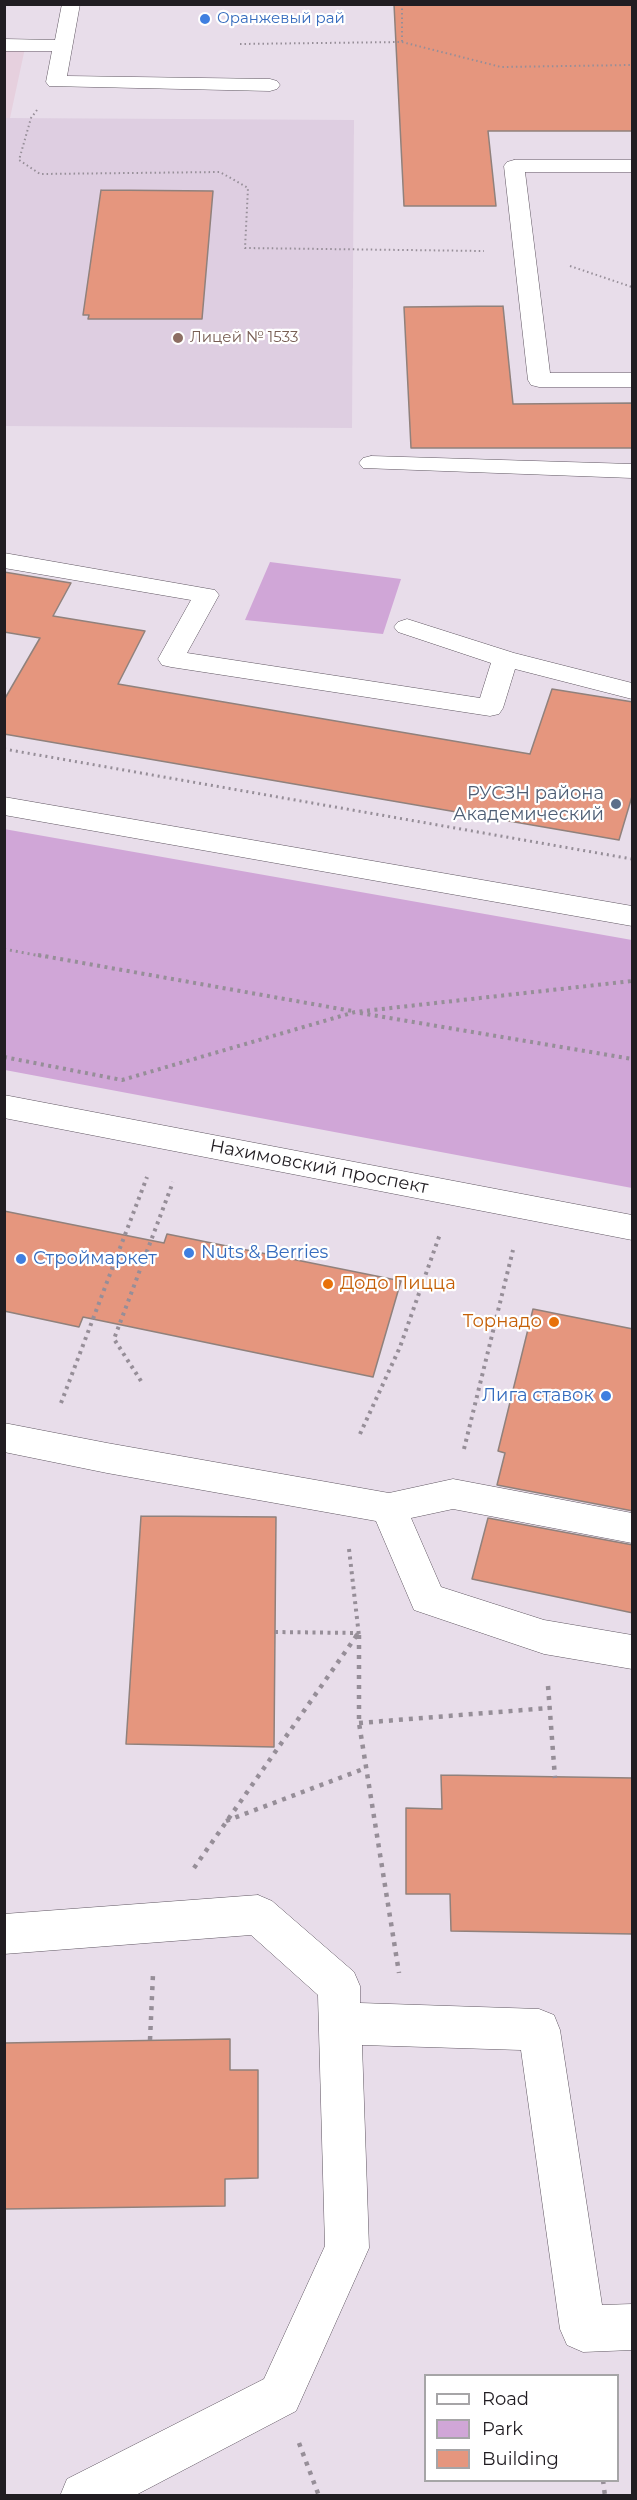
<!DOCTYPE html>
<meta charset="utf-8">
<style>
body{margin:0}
#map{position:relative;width:637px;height:2500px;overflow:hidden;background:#e8ddea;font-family:Montserrat,sans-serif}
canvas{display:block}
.frame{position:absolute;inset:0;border:6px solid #211d22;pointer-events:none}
.legend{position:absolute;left:424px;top:2374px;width:195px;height:108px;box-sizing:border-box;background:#fff;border:2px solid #a6a5a7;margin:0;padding:8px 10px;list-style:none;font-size:18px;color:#211d22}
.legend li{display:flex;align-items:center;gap:12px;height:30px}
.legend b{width:30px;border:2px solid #a6a5a7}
</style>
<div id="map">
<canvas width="637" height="2500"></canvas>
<div class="frame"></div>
<ul class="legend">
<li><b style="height:8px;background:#fff"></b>Road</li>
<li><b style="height:16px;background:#d0a6d7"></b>Park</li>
<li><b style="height:16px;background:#e5967e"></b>Building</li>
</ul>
</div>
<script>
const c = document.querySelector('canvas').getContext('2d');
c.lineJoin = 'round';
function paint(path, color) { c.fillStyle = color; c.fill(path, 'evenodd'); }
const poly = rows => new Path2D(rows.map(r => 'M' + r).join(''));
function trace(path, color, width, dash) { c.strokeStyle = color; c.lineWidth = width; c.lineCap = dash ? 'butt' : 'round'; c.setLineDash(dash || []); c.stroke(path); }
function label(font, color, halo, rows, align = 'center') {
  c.font = font + ' Montserrat,sans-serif'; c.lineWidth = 4.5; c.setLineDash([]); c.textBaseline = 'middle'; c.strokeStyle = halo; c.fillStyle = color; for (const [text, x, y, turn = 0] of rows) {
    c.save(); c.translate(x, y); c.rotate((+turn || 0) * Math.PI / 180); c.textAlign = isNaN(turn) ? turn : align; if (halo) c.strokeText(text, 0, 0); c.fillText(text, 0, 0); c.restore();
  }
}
const industrial = poly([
 [5,48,25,48,10,118,5,118]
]);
const built = poly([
 [5,118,354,120,352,428,5,426]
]);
const green = poly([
 [270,562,401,579,383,634,245,620],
 [4,829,632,940,632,1188,5,1070]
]);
const building = poly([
 [394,4,633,4,633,131,488,131,496,206,404,206,394,4],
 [101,190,213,191,202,319,88,319,89,315,83,315,101,190],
 [503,306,513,404,633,403,633,448,411,448,404,307,503,306],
 [4,572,71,583,53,616,145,631,118,684,530,754,552,689,633,702,633,793,619,840,4,734,4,700,40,638,4,632,4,572],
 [4,1211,164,1243,167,1234,401,1281,373,1377,83,1317,79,1327,4,1311,4,1211],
 [533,1309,633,1329,633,1511,497,1485,505,1453,498,1451,533,1309],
 [141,1516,276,1517,274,1747,126,1744,141,1516],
 [488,1518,633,1545,633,1613,472,1579,488,1518],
 [441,1775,633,1778,633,1934,451,1931,450,1894,406,1894,406,1808,442,1809,441,1775],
 [230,2039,230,2070,258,2070,258,2178,225,2179,225,2206,4,2209,4,2043,230,2039]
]);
const pathFar3 = poly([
 [402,4,402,42],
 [240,44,402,42,501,67,632,65],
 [37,110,31,118,19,160,40,174,220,172,248,188,245,248,484,251],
 [570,266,632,287]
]);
const pathFar2 = poly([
 [4,749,632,859],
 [4,949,46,957]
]);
const pathFar1 = poly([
 [38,955,352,1011],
 [360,1013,632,1059],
 [4,1057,122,1080,355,1012,632,981],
 [141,1381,114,1339,173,1182],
 [61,1403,147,1177],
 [360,1434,400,1347,440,1234],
 [464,1449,513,1250],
 [349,1549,359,1636],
 [275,1632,358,1633],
 [356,1636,358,1633]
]);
const path = poly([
 [359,1635,359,1723,399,1973],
 [548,1686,555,1778],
 [359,1723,549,1708],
 [226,1821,366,1768],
 [194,1868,357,1635],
 [150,2040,153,1974],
 [299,2443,319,2496],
 [603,2480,605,2496]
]);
const minor = poly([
 [62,4,80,4,67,76,270,79,277,81,280,85,277,89,270,91,49,86,46,82,52,51,4,51,4,39,55,40,62,4],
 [514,160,632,160,632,172,525,172,550,373,632,373,632,387,539,387,531,385,528,380,504,166,507,162,514,160],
 [371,456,632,464,632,478,363,468,359,463,363,458,371,456],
 [4,553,215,590,219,595,187,653,480,698,491,663,398,632,394,627,398,622,407,619,514,653,632,683,632,699,515,669,503,708,499,714,490,716,171,667,162,665,158,659,191,600,4,568,4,553],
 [4,1423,107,1443,389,1493,453,1479,632,1513,632,1543,453,1509,411,1518,441,1587,544,1620,632,1635,632,1669,544,1654,414,1610,376,1521,107,1473,4,1452,4,1423],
 [258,1895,272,1901,354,1972,360,1986,360,2003,539,2009,554,2015,560,2030,602,2305,632,2304,632,2350,583,2352,567,2345,560,2329,521,2050,362,2045,369,2248,296,2411,134,2496,60,2496,67,2479,264,2379,325,2246,318,1995,251,1935,4,1954,4,1914,258,1895]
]);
const major = poly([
 [4,797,632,906,632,926,4,815,4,797],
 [4,1095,632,1215,632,1240,4,1118,4,1095]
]);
const markers = [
 [205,19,6,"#3f7fe0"],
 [178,338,6,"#8d6e63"],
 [616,804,6,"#5c6f8a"],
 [189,1253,6,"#3f7fe0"],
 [21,1259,6,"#3f7fe0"],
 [328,1284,6,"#e8710a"],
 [554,1322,6,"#e8710a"],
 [606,1396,6,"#3f7fe0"]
];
const farShopnames = [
 ["Оранжевый рай",217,19]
];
const farEducationnames = [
 ["Лицей № 1533",190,338]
];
const serviceNames = [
 ["РУСЗН района",604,794],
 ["Академический",604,815]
];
const streetNames = [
 ["Нахимовский проспект",319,1167,11]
];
const shopNames = [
 ["Nuts & Berries",201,1253],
 ["Строймаркет",33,1259],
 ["Лига ставок",594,1396,"right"]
];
const foodNames = [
 ["Додо Пицца",340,1284],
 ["Торнадо",542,1322,"right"]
];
paint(industrial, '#e6d0de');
paint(built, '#decee1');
paint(green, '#d0a6d7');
paint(building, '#e5967e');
trace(building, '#90817c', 1.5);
trace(minor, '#605762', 1);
trace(major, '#605762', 1);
trace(pathFar3, '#968e98', 2, [1.5, 3]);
trace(pathFar2, '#968e98', 3, [2, 4]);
trace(pathFar1, '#968e98', 4, [3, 4.5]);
trace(path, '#968e98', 4.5, [4, 6]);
paint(minor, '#fff');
paint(major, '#fff');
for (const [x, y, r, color] of markers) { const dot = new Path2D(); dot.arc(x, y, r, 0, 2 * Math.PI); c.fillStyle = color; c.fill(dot); trace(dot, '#fff', 2); }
label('15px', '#366cbe', '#fff', farShopnames, 'left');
label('15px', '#785e54', '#fff', farEducationnames, 'left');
label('18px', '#4e5e75', '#fff', serviceNames, 'right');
label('18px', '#211d22', '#fff', streetNames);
label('18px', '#366cbe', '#fff', shopNames, 'left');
label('18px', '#c56008', '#fff', foodNames, 'left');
</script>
